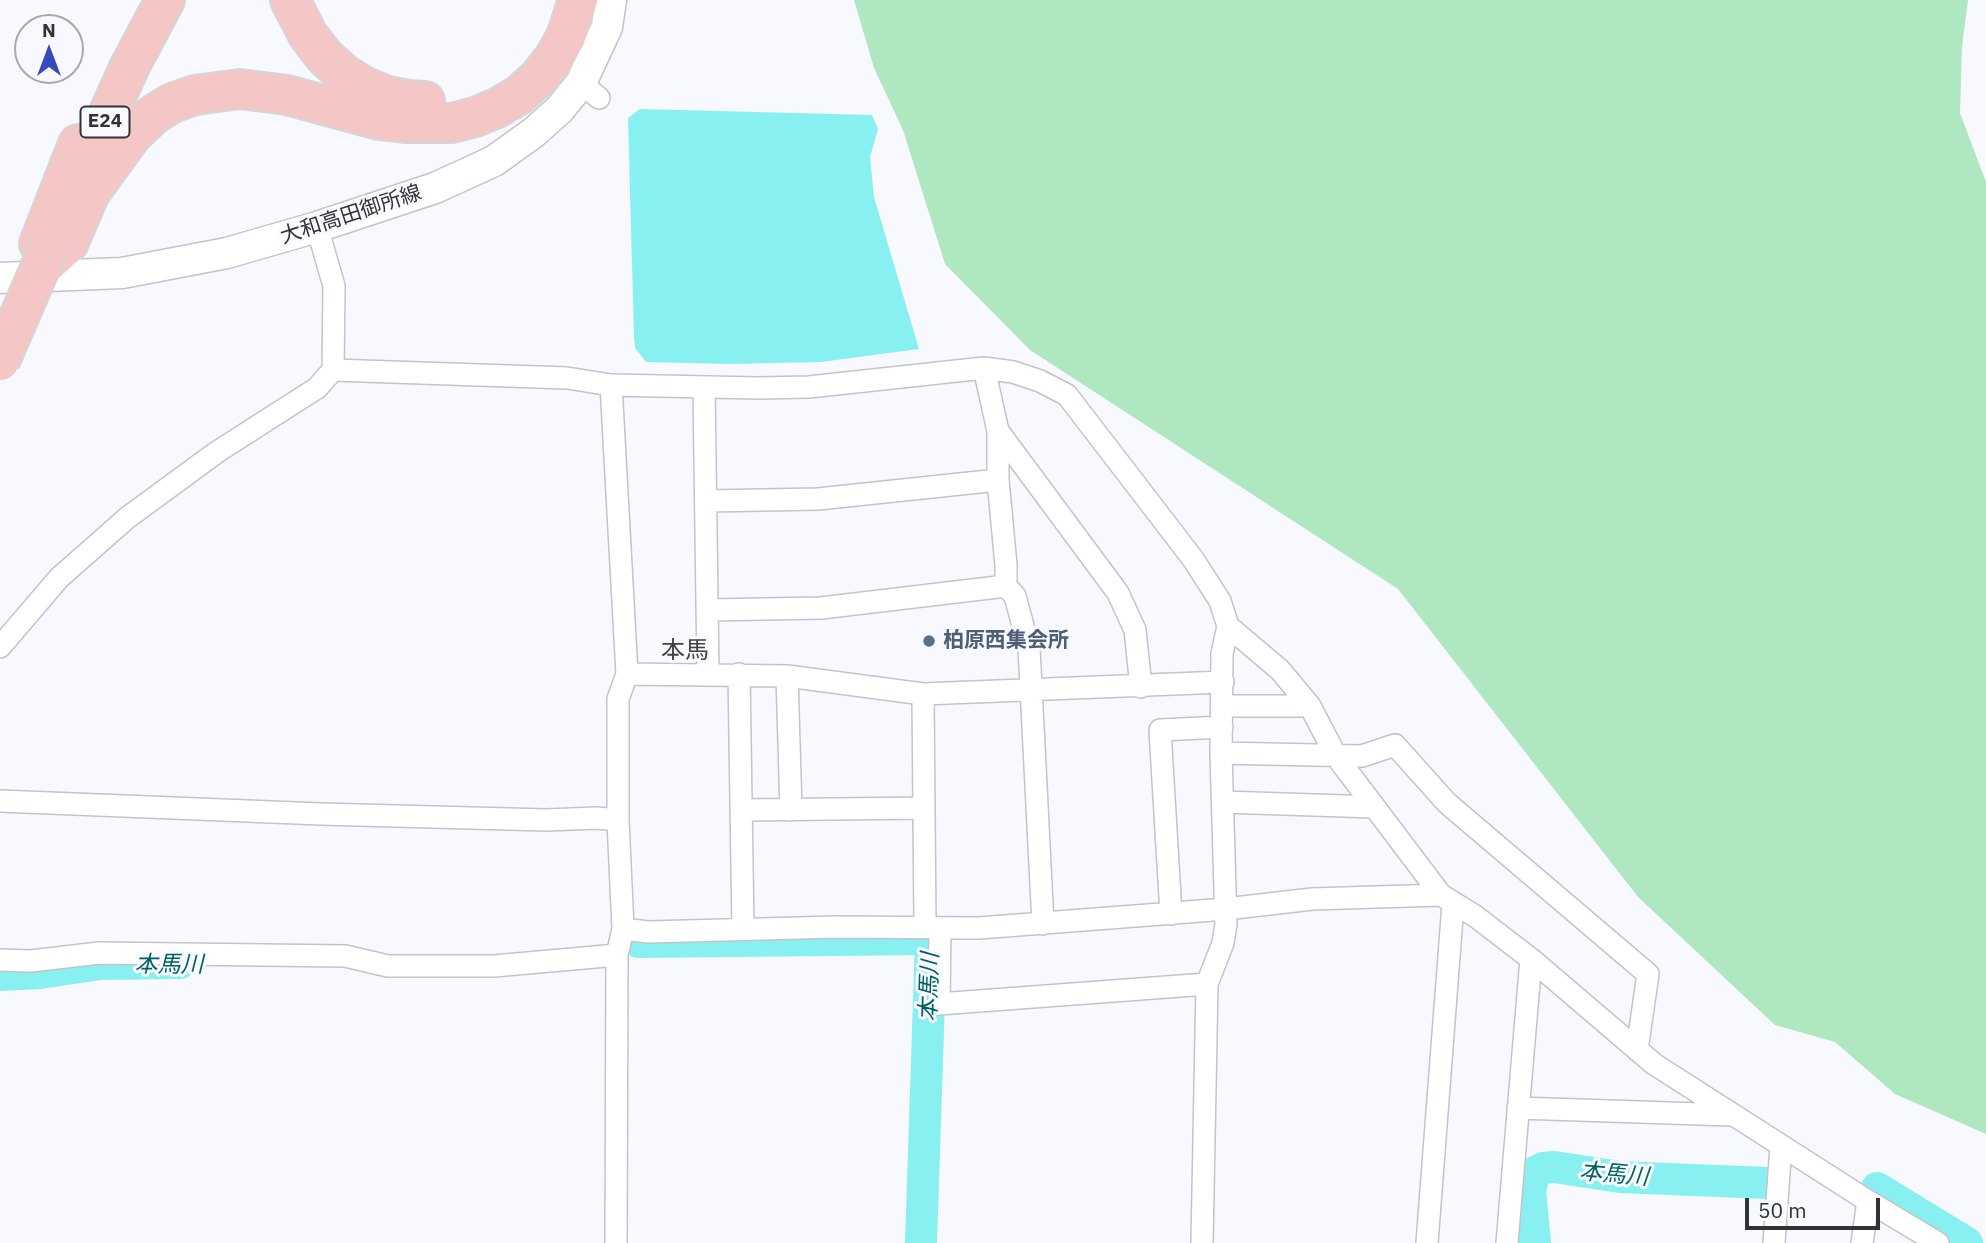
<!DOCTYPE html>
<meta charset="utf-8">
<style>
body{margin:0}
#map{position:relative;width:1986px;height:1243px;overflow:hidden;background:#f7f9fe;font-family:"IBM Plex Sans",sans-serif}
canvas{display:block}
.north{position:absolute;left:14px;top:14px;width:70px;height:70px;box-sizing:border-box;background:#f7f9fe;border:2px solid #a8a9ad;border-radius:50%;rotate:0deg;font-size:19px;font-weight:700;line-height:28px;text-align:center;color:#313233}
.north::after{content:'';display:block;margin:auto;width:24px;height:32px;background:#3749bc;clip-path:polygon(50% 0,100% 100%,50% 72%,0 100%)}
.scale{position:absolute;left:1745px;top:1198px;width:135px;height:32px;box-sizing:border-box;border:4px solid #313233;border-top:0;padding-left:9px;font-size:21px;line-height:24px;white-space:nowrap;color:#313233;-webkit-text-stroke:5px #f7f9fe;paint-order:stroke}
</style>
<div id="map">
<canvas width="1986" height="1243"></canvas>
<div class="north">N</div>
<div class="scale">50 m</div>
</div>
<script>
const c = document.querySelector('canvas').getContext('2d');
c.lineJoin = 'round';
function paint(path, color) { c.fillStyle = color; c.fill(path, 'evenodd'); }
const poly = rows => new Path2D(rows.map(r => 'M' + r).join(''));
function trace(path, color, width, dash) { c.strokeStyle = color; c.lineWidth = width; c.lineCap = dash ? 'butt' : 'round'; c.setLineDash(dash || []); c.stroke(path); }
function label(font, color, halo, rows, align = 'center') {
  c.font = font + ' "IBM Plex Sans","Noto Sans JP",sans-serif'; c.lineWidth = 6; c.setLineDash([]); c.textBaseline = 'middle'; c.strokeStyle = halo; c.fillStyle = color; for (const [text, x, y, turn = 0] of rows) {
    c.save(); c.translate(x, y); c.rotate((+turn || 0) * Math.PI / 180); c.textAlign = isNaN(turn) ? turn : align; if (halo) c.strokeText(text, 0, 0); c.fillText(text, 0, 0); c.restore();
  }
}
const green = poly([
 [854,0,1968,0,1962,46,1960,113,1986,182,1986,1134,1895,1094,1835,1042,1775,1025,1638,897,1398,589,1030,350,945,264,903,130,874,68]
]);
const water = poly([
 [640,109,872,115,878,129,870,157,874,197,919,349,821,362,730,364,646,362,635,348,634,338,628,118]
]);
const river = poly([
 [639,942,931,939,921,1243],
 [0,975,40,973,100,964,180,963],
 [1877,1188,1967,1243],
 [1535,1243,1530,1190,1535,1172,1543,1168,1554,1167,1620,1177,1767,1183]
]);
const minor = poly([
 [581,83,599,98],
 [984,368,998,431,998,480,1006,565,1006,586,1015,596,1029,648,1043,924],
 [333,370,567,378,611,385,758,388,809,387,984,368,1013,372,1040,381,1067,395,1193,559,1220,601,1228,626,1222,654,1221,753,1226,924,1223,943,1207,984,1202,1243],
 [611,385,627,674,618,699,618,820,623,929,617,955,616,1243],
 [704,388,708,673],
 [998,431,1118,593,1135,630,1141,687],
 [707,501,818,499,998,480],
 [708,610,821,608,1006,586],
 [1228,626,1280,670,1310,706,1336,756,1441,895],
 [0,647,59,578,127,518,217,452,317,388,333,370,334,286,317,227],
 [627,674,787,676,923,694,1223,682],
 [739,674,743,929],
 [787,676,791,810],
 [923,694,925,927],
 [1223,706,1310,706],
 [1221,753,1362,756,1395,745,1447,803,1648,974,1637,1050],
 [0,801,321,814,546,820,597,818,618,820],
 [1223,802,1374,807],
 [741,810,924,808],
 [1171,914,1160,730,1222,727],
 [940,928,939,1004,1207,984],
 [623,929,648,932,836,927,979,928,1226,909,1312,899,1441,895,1475,916,1531,959,1654,1064,1868,1201,1938,1243],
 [0,960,31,961,99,953,345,956,388,966,494,966,617,955],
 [1518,1108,1731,1115],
 [1427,1243,1453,904],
 [1507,1243,1531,959],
 [1774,1243,1781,1146],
 [1862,1243,1868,1201]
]);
const secondary = poly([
 [0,278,122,273,227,253,317,227,435,188,494,161,533,133,559,110,581,83,607,27,611,0]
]);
const motorway = poly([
 [290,0,308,35,325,57,344,74,365,87,387,96,408,100,425,101],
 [79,178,130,66,165,0],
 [39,244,78,144],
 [38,271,68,244,90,193,132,135,153,115,172,103,195,95,240,89,287,95,379,120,405,123,452,123,475,117,497,108,519,95,539,77,554,58,566,37,578,0]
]);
const motorwayBridge = poly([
 [0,361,50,245]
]);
const markers = [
 [929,641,7,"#5c6f8a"]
];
const shields = [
 [105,122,49]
];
const shieldNames = [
 ["E24",105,122]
];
const streetNames = [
 ["大和高田御所線",351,215,-18]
];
const serviceNames = [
 ["柏原西集会所",943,641]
];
const waterNames = [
 ["本馬川",169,965],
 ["本馬川",930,987,-88],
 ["本馬川",1614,1175,5]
];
const quarterNames = [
 ["本馬",685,651]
];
paint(green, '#afe7c1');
paint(water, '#89f0f1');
trace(river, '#89f0f1', 32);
trace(minor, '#c2c4c9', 24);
trace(secondary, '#c2c4c9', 33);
trace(motorway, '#d6d6d6', 42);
trace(minor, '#fff', 21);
trace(secondary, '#fff', 30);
trace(motorway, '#f4c6c6', 38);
trace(motorwayBridge, '#d6d6d6', 42, []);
trace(motorwayBridge, '#f4c6c6', 38);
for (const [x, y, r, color] of markers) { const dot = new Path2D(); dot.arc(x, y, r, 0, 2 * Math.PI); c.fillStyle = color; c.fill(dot); trace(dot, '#f7f9fe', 2.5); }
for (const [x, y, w] of shields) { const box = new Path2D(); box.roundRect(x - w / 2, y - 15.5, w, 31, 5); c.fillStyle = '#f7f9fe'; c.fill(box); trace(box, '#313233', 2); }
label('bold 19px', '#313233', null, shieldNames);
label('21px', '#313233', '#f7f9fe', streetNames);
label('bold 21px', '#4e5e75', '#f7f9fe', serviceNames, 'left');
label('italic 23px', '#016162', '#f7f9fe', waterNames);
label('24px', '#3f4145', '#f7f9fe', quarterNames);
</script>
